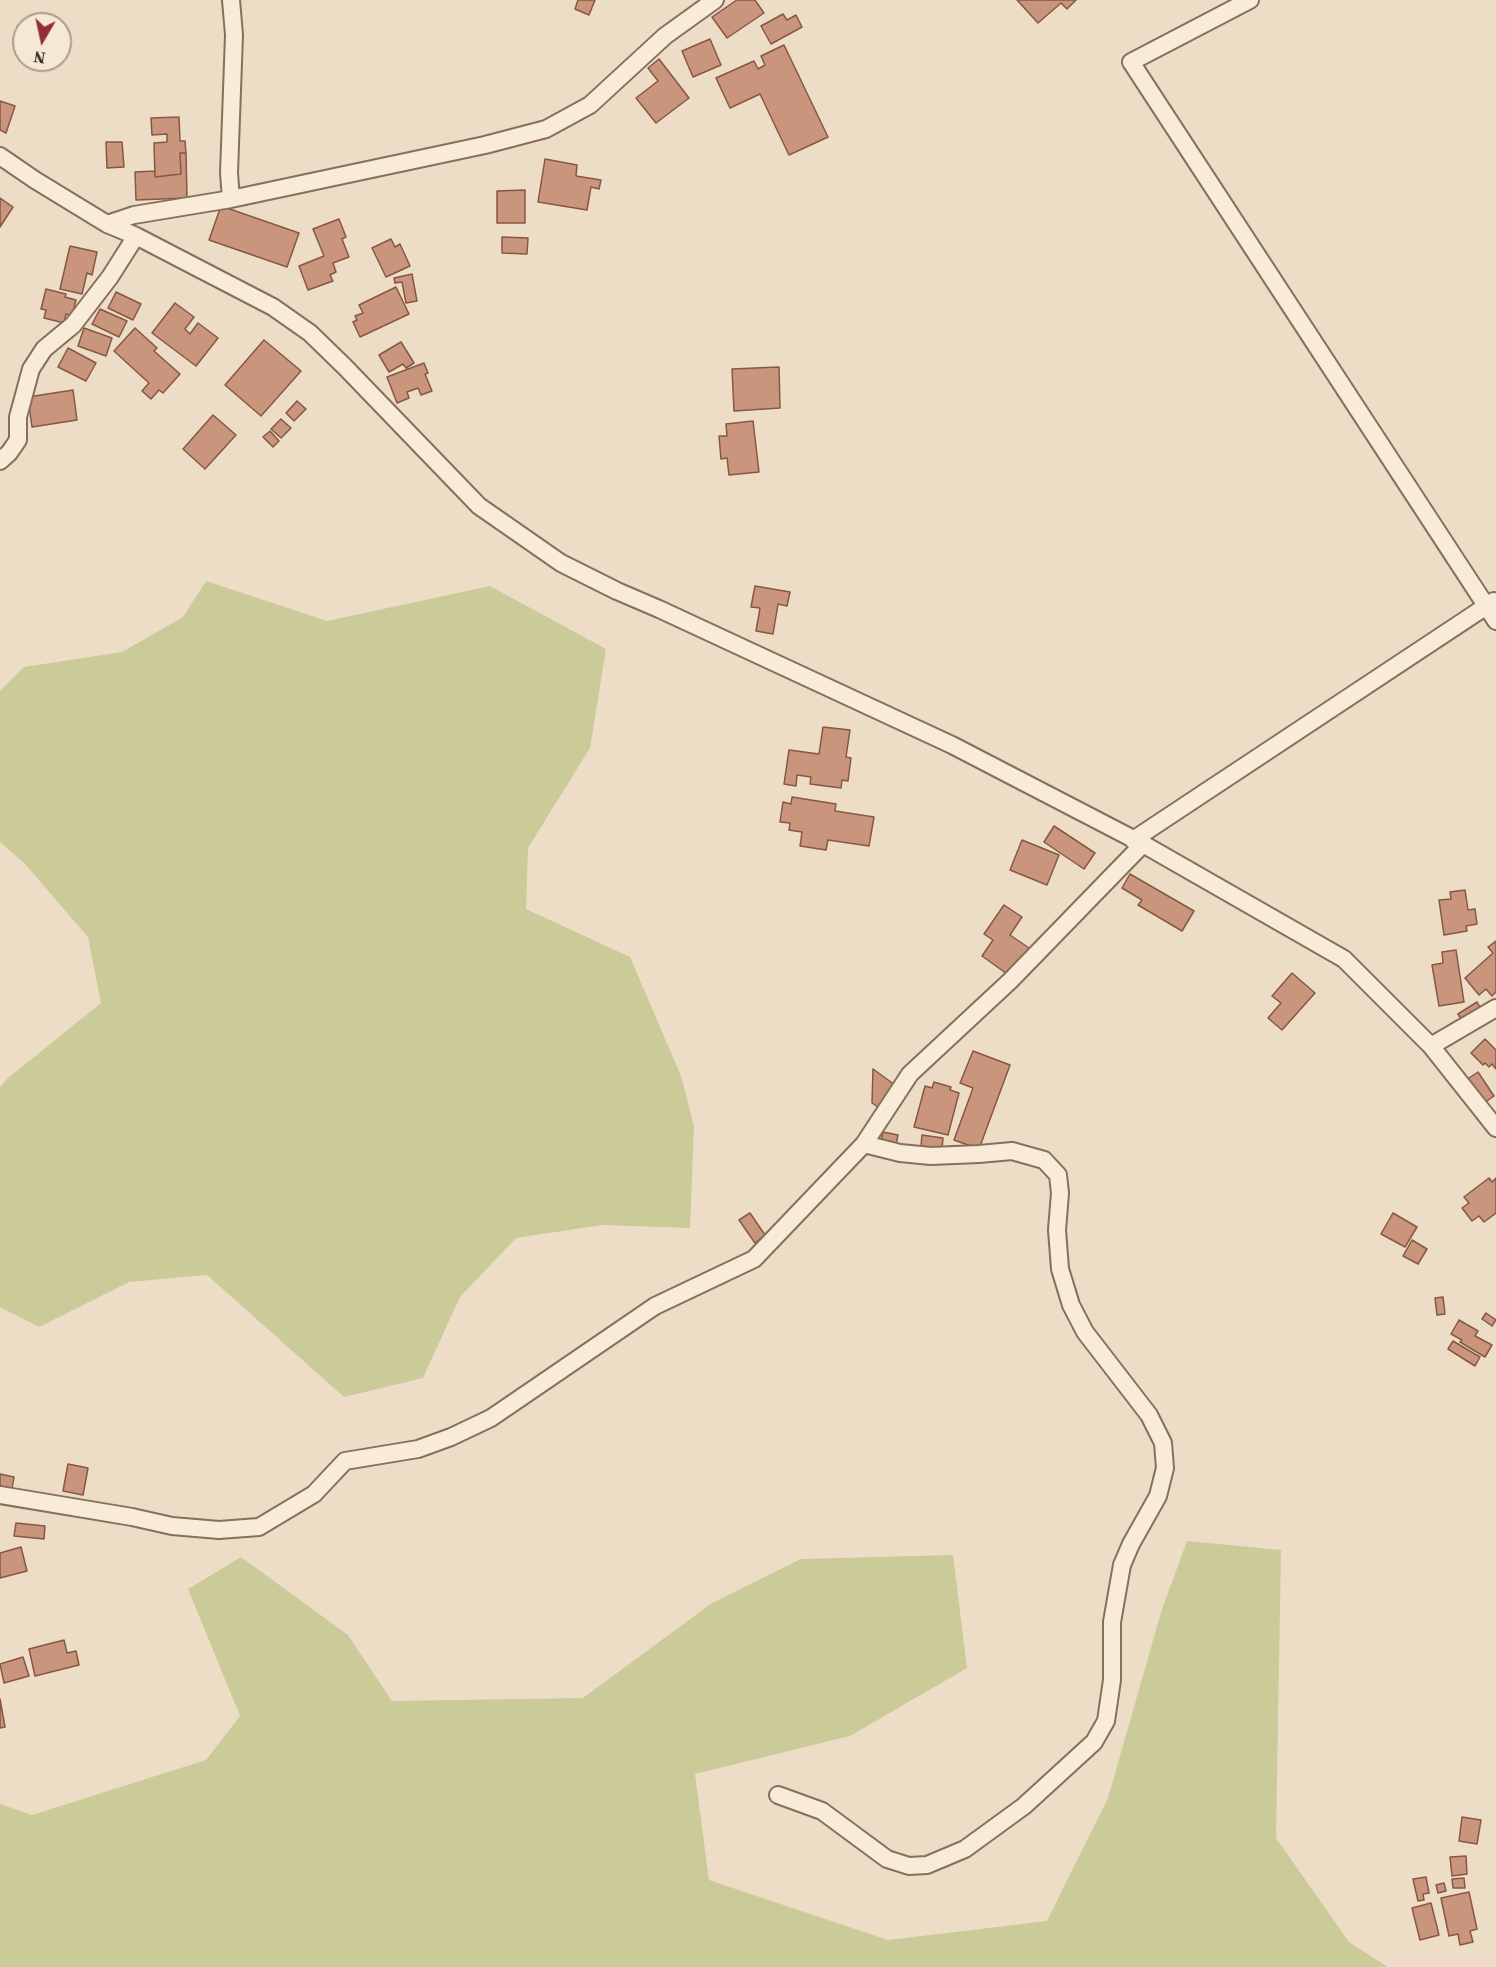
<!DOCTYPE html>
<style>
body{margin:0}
#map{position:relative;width:1496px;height:1967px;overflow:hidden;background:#edddc6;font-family:"Source Serif 4",serif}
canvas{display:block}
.north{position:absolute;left:12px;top:12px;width:60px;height:60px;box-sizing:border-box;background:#f5e9d6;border:2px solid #aa9c8d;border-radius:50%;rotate:189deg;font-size:16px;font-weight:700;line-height:24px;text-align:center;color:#392920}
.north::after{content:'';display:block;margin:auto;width:21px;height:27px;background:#962e39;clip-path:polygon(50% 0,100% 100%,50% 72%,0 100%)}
</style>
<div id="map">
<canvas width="1496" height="1967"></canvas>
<div class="north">N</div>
</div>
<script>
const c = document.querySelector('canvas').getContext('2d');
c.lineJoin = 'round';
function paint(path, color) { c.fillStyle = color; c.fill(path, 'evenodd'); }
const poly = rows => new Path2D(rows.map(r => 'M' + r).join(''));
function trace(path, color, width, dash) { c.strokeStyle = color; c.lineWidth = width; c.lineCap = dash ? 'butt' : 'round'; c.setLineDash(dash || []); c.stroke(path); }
const green = poly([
 [206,581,327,621,490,586,606,649,590,748,528,848,526,909,630,957,681,1076,694,1126,690,1228,602,1225,516,1238,460,1297,423,1378,344,1397,207,1275,129,1282,39,1327,0,1307,0,1087,8,1078,101,1003,88,937,25,864,0,842,0,691,24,667,122,652,183,617],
 [1187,1541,1281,1550,1276,1838,1349,1942,1388,1967,0,1967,0,1804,32,1815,206,1760,240,1716,188,1589,241,1557,348,1635,392,1701,583,1698,712,1603,801,1559,953,1555,967,1668,850,1736,695,1774,709,1880,888,1940,1047,1921,1108,1798,1162,1609]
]);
const building = poly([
 [578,0,595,0,589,15,575,9,578,0],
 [737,0,755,0,764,13,727,38,712,17,737,0],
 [1017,0,1076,0,1067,9,1061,3,1038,23,1017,0],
 [783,14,787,20,796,15,802,27,771,44,761,26,783,14],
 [710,39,721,65,693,77,682,51,710,39],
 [784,45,828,137,789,155,760,94,730,108,716,78,754,61,758,69,765,65,761,56,784,45],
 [659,59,689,98,656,123,636,98,658,81,648,68,659,59],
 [0,101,15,106,6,133,0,130,0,101],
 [179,117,180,141,185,141,186,153,180,153,181,174,155,177,154,143,167,142,167,134,152,135,151,118,179,117],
 [106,142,122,142,124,167,107,168,106,142],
 [180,153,186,153,187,198,136,200,135,172,155,171,155,177,181,174,180,153],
 [545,159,577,165,576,176,601,180,599,189,591,187,587,210,538,202,545,159],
 [525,190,525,223,497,223,497,191,525,190],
 [0,198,13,207,0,227,0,198],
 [221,206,299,233,287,267,209,240,221,206],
 [339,219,346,237,342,239,349,257,333,263,336,272,330,275,333,281,308,290,299,266,324,256,313,229,339,219],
 [502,237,528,238,527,254,502,253,502,237],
 [391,239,395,247,400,244,410,266,386,277,372,248,391,239],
 [70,246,97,252,92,275,87,273,82,294,60,289,70,246],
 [412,274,417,301,406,303,402,282,395,283,394,278,412,274],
 [396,287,409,314,360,337,353,322,357,320,355,316,363,313,359,305,396,287],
 [46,289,66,294,65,297,76,300,72,316,66,314,64,323,44,318,46,310,41,309,46,289],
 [116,292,141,304,133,320,108,308,116,292],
 [175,303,194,317,185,329,190,334,198,323,218,338,196,366,152,333,175,303],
 [100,309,127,321,119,337,92,324,100,309],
 [84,328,112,338,106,356,78,346,84,328],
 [135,328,157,348,154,351,180,374,163,393,159,390,151,399,142,391,149,383,114,351,135,328],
 [264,340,301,371,261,416,225,385,264,340],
 [401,342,414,363,406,368,403,364,389,372,379,355,401,342],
 [68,348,96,363,86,381,58,367,68,348],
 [424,363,428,373,425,374,432,391,421,395,418,388,407,392,409,398,397,403,387,377,424,363],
 [779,367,780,408,734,411,732,369,779,367],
 [73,390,77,420,32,427,28,397,73,390],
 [297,401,306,409,294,421,286,413,297,401],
 [213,415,236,435,205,469,183,449,213,415],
 [281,419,291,428,281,438,271,429,281,419],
 [753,421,759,472,729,475,727,458,721,459,719,436,727,436,726,424,753,421],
 [270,431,279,441,273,447,263,437,270,431],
 [755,586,790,592,787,606,778,604,773,634,756,631,760,608,751,607,755,586],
 [823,727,850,730,846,757,851,758,848,781,842,780,841,788,810,784,811,777,797,775,796,786,784,784,789,750,819,754,823,727],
 [792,797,836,804,835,811,874,817,869,846,828,840,826,850,800,846,802,832,789,830,790,823,780,822,783,802,791,804,792,797],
 [1054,826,1095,853,1084,869,1044,842,1054,826],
 [1022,840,1059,855,1047,885,1010,870,1022,840],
 [1130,874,1194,911,1182,931,1138,905,1142,900,1122,888,1130,874],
 [1465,890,1468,910,1475,909,1477,924,1466,926,1467,931,1444,935,1439,900,1451,899,1450,892,1465,890],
 [1004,905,1022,917,1010,935,1029,948,1010,976,982,956,993,940,984,934,1004,905],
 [1496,941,1496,992,1492,996,1486,989,1479,995,1465,978,1493,953,1488,947,1496,941],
 [1456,950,1464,1002,1439,1006,1432,965,1443,963,1442,952,1456,950],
 [1292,973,1315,993,1282,1030,1268,1018,1281,1003,1272,996,1292,973],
 [1477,1002,1482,1011,1457,1026,1455,1022,1461,1019,1458,1014,1477,1002],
 [1485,1039,1496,1050,1496,1069,1492,1064,1489,1067,1485,1063,1483,1065,1471,1053,1485,1039],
 [973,1051,1010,1065,979,1149,954,1140,973,1088,960,1083,973,1051],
 [873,1069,895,1085,881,1109,872,1103,873,1069],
 [1478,1072,1494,1096,1480,1106,1463,1082,1478,1072],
 [934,1082,951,1087,950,1090,959,1093,948,1135,914,1127,925,1086,932,1088,934,1082],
 [883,1132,898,1135,896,1145,881,1142,883,1132],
 [922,1135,943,1138,942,1149,921,1146,922,1135],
 [1489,1178,1492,1182,1496,1178,1496,1213,1484,1222,1479,1216,1472,1221,1462,1208,1469,1203,1464,1197,1489,1178],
 [750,1213,765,1235,755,1243,739,1220,750,1213],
 [1393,1213,1417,1227,1405,1247,1381,1234,1393,1213],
 [1412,1240,1427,1249,1418,1264,1403,1256,1412,1240],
 [1443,1297,1445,1314,1437,1315,1435,1298,1443,1297],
 [1486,1313,1496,1320,1492,1326,1482,1319,1486,1313],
 [1459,1320,1478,1331,1475,1336,1492,1345,1485,1357,1460,1342,1462,1340,1451,1334,1459,1320],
 [1453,1341,1480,1357,1475,1366,1448,1349,1453,1341],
 [68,1464,88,1468,83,1495,63,1491,68,1464],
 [0,1474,14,1477,12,1489,0,1486,0,1474],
 [16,1523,45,1526,44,1539,14,1536,16,1523],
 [21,1547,27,1571,0,1578,0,1553,21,1547],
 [64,1640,67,1653,76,1651,79,1665,35,1676,29,1649,64,1640],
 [23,1657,29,1676,4,1683,0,1664,23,1657],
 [0,1699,5,1727,0,1728,0,1699],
 [1462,1817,1481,1820,1477,1844,1459,1841,1462,1817],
 [1466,1856,1467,1874,1452,1876,1450,1857,1466,1856],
 [1426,1877,1429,1893,1423,1894,1424,1900,1418,1901,1413,1879,1426,1877],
 [1464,1878,1465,1888,1453,1888,1452,1879,1464,1878],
 [1444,1883,1446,1891,1438,1893,1436,1885,1444,1883],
 [1469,1892,1477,1929,1470,1931,1473,1942,1460,1945,1458,1934,1449,1936,1441,1898,1469,1892],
 [1431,1903,1439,1935,1420,1940,1412,1908,1431,1903]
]);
const minor = poly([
 [231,0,234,35,229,173,231,199],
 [1250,0,1131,62,1496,621],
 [0,156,35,180,107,224,136,236,273,307,310,333,345,367,479,506,561,563,617,591,659,609,952,745,1143,844,1344,959,1431,1046,1496,1128],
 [107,224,134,215,231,199,485,145,546,129,590,105,665,36,715,0],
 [0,461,9,453,18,440,18,417,31,369,44,349,73,325,110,277,136,236],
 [1133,840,1494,601],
 [1431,1046,1496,1008],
 [0,1495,132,1517,172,1526,219,1530,259,1527,314,1494,345,1461,418,1449,451,1437,491,1418,655,1306,754,1259,864,1144,910,1074,1010,981,1143,844],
 [778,1795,822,1811,887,1859,909,1866,927,1865,965,1849,1024,1806,1094,1742,1106,1721,1112,1680,1112,1622,1122,1565,1131,1544,1158,1496,1165,1468,1163,1443,1149,1415,1085,1332,1071,1305,1060,1269,1057,1230,1060,1193,1058,1175,1044,1160,1012,1151,979,1154,931,1156,900,1153,864,1144]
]);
paint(green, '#cbcb9a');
paint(building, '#ca957d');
trace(building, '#875743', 1.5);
trace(minor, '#886f5c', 20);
trace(minor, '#f8ecd9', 16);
</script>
